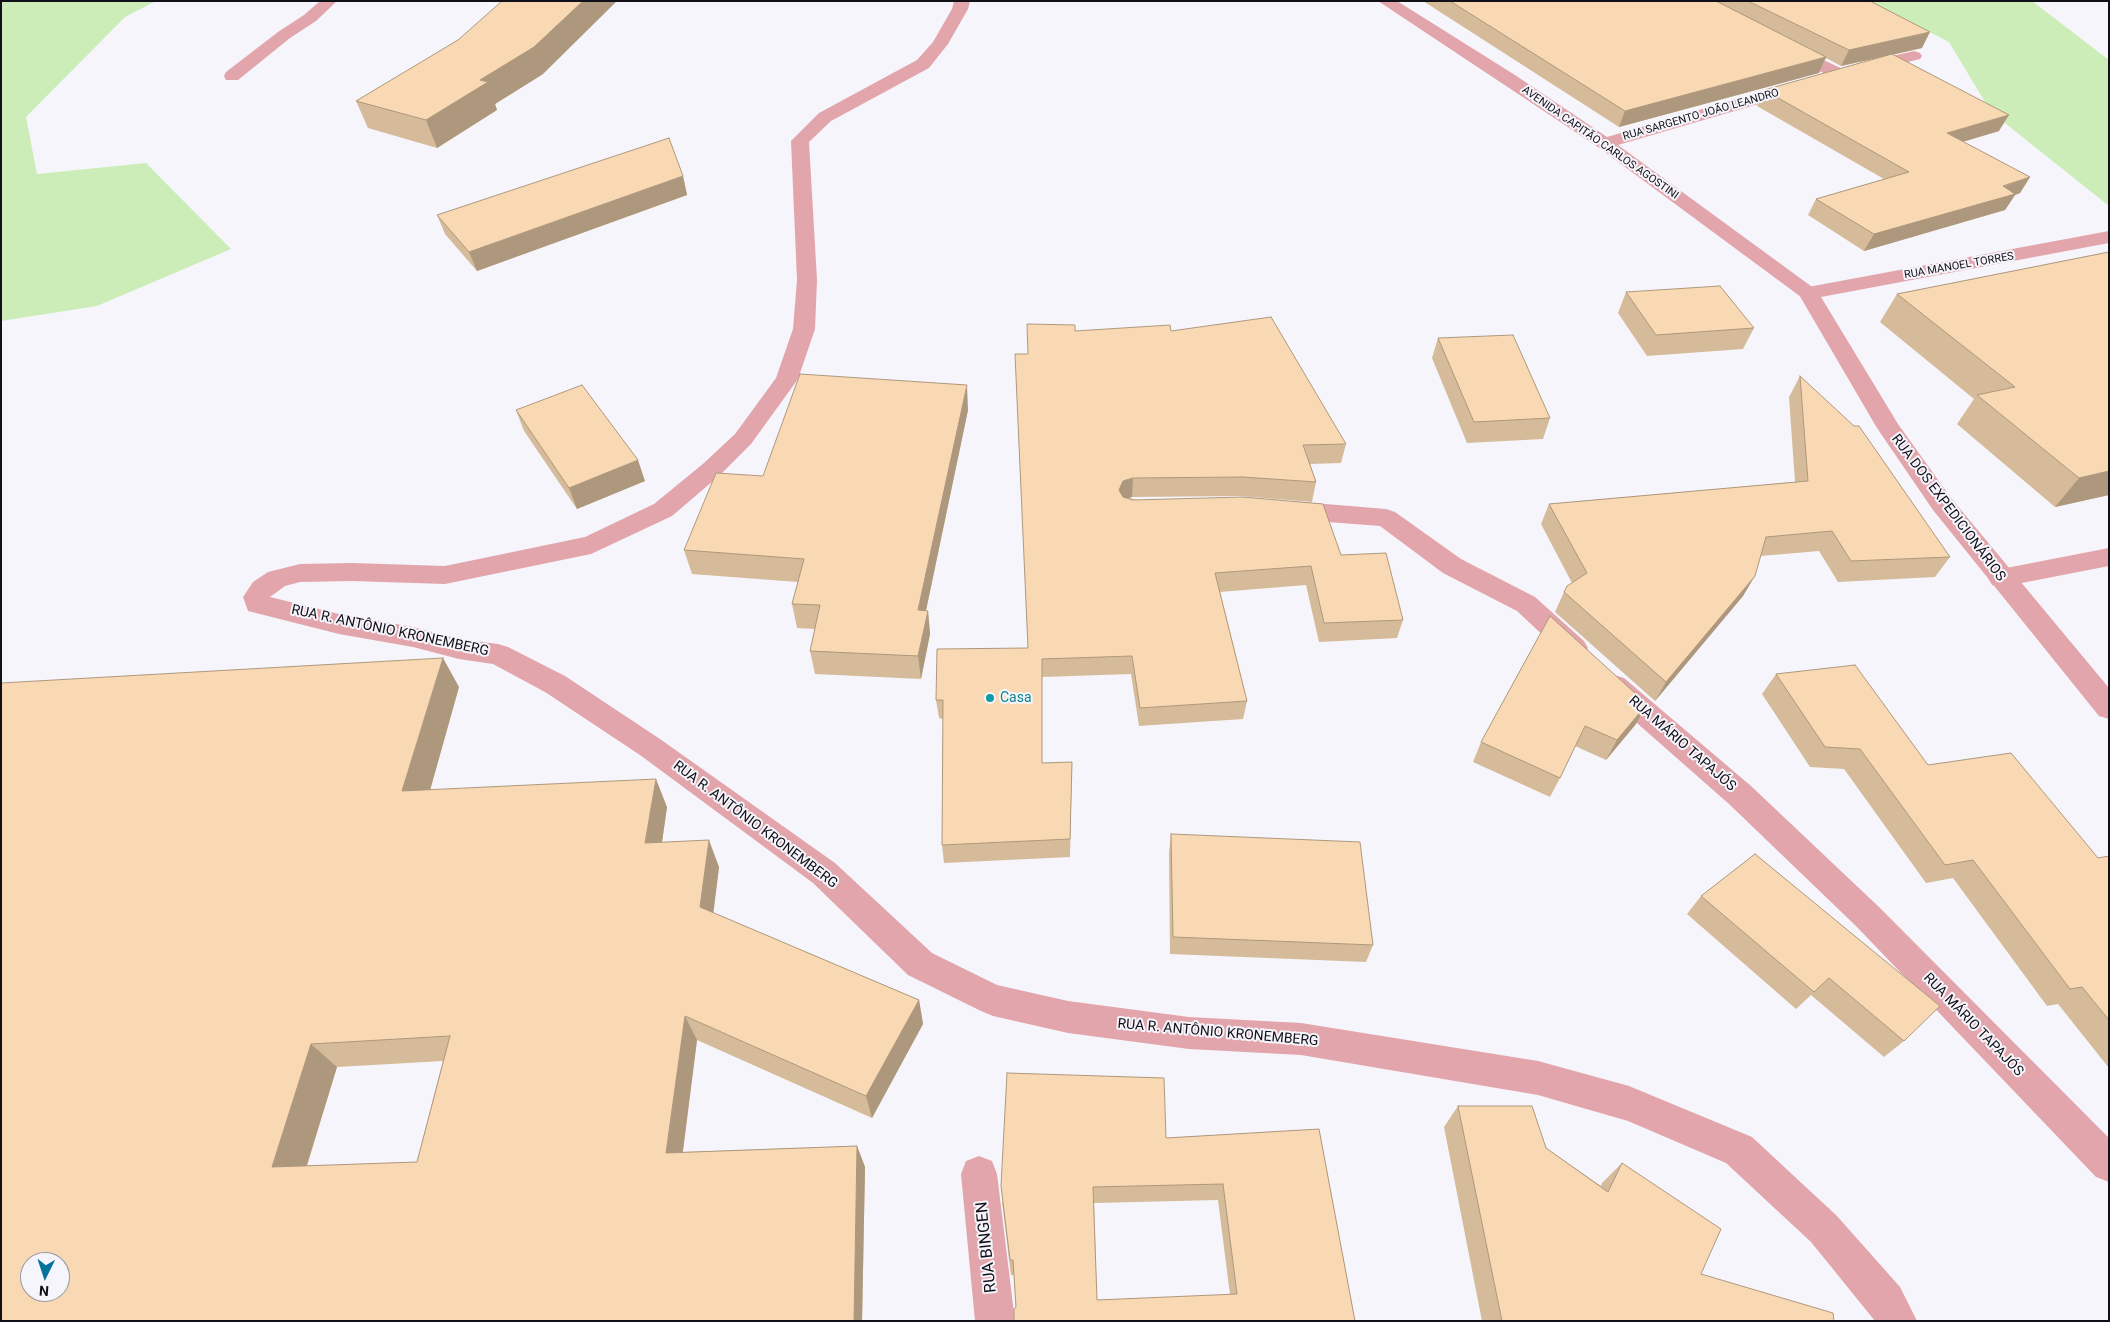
<!DOCTYPE html>
<meta charset="utf-8">
<style>
body{margin:0}
#map{position:relative;width:2110px;height:1322px;overflow:hidden;background:#f6f5fb;font-family:Roboto,sans-serif}
canvas{display:block}
.frame{position:absolute;inset:0;border:2px solid #110f18;pointer-events:none}
.north{position:absolute;left:20px;top:1252px;width:50px;height:50px;box-sizing:border-box;background:#f6f5fb;border:1px solid #9a99a0;border-radius:50%;rotate:184deg;font-size:14px;font-weight:700;line-height:20px;text-align:center;color:#110f18}
.north::after{content:'';display:block;margin:auto;width:18px;height:22px;background:#03729d;clip-path:polygon(50% 0,100% 100%,50% 72%,0 100%)}
</style>
<div id="map">
<canvas width="2110" height="1322"></canvas>
<div class="frame"></div>
<div class="north">N</div>
</div>
<script>
const c = document.querySelector('canvas').getContext('2d');
c.lineJoin = 'round';
function paint(path, color) { c.fillStyle = color; c.fill(path, 'evenodd'); }
const poly = rows => new Path2D(rows.map(r => 'M' + r).join(''));
function trace(path, color, width, dash) { c.strokeStyle = color; c.lineWidth = width; c.lineCap = dash ? 'butt' : 'round'; c.setLineDash(dash || []); c.stroke(path); }
function label(font, color, halo, rows, align = 'center') {
  c.font = font + ' Roboto,sans-serif'; c.lineWidth = 4; c.setLineDash([]); c.textBaseline = 'middle'; c.strokeStyle = halo; c.fillStyle = color; for (const [text, x, y, turn = 0] of rows) {
    c.save(); c.translate(x, y); c.rotate((+turn || 0) * Math.PI / 180); c.textAlign = isNaN(turn) ? turn : align; if (halo) c.strokeText(text, 0, 0); c.fillText(text, 0, 0); c.restore();
  }
}
const green = poly([
 [1,1,156,1,125,17,26,117,37,174,146,163,231,249,97,306,1,321],
 [1869,1,2032,1,2109,60,2109,206,1991,112,1949,42]
]);
const lane = poly([
 [1378,1,1397,1,1515,75,1607,137,1791,83,1803,83,1806,87,1803,91,1618,145,1815,289,1818,293,1815,297,1808,299,1801,297,1598,147,1378,1],
 [1789,44,1845,70,1847,74,1845,78,1833,78,1783,52,1781,49,1783,46,1789,44],
 [1914,51,1920,53,1922,56,1920,59,1864,73,1858,72,1856,68,1858,64,1914,51],
 [2109,548,2109,566,2001,587,1992,585,1988,578,1992,571,2001,569,2109,548]
]);
const street = poly([
 [320,1,337,1,316,21,290,38,238,80,226,80,224,76,226,72,278,32,304,15,320,1],
 [954,1,970,1,968,9,948,44,929,68,831,121,809,142,817,280,815,329,798,379,751,444,720,475,672,516,591,554,445,584,352,581,300,582,285,586,270,597,339,614,413,627,459,639,498,644,508,647,565,676,660,739,835,863,932,953,997,985,1068,1001,1189,1017,1301,1023,1538,1061,1629,1086,1752,1137,1837,1216,1900,1287,1917,1321,1875,1321,1811,1242,1726,1163,1628,1121,1538,1095,1301,1055,1189,1049,1068,1033,993,1016,981,1011,908,975,813,883,640,755,545,692,493,664,459,659,413,647,339,634,248,611,243,597,253,582,268,572,300,564,352,563,445,566,585,537,654,504,704,463,735,434,776,378,793,329,797,280,791,141,819,113,917,60,933,42,952,9,954,1],
 [2109,231,2109,243,1821,297,1898,424,1951,498,2109,688,2109,719,2099,716,1933,510,1877,428,1798,293,1801,289,1808,287,2109,231],
 [1289,501,1386,509,1395,512,1461,559,1535,597,1584,641,1588,648,1584,655,1574,658,1564,655,1517,611,1443,573,1380,526,1289,519,1280,516,1277,510,1280,504,1289,501],
 [1614,675,1624,678,1751,786,1879,907,2109,1138,2109,1182,2096,1177,1857,927,1729,804,1604,694,1600,686,1604,678,1614,675],
 [979,1156,992,1161,997,1174,1015,1321,975,1321,961,1174,966,1161,979,1156]
]);
const wall = poly([
 [1423,1,1870,1,1922,48,1892,55,1999,131,1963,142,2030,177,2020,193,2015,195,2005,210,1864,251,1808,215,1816,199,1884,179,1757,106,1764,90,1886,56,1841,66,1826,58,1819,73,1619,127],
 [543,74,495,104,497,110,437,148,368,128,356,101],
 [683,176,687,195,477,271,445,234,437,215],
 [2109,252,2109,495,2055,507,1957,424,1974,399,1880,322,1897,294],
 [1626,292,1754,328,1743,349,1647,356,1618,313],
 [1075,331,1346,444,1341,463,1310,464,1316,482,1312,502,1240,496,1132,497,1129,498,1341,555,1403,620,1397,638,1319,642,1306,585,1220,592,1247,701,1243,719,1139,726,1131,674,1042,677,1042,763,1072,762,1070,857,944,863,942,845,943,719,939,718,936,700,1028,648,1028,354],
 [1438,338,1550,418,1543,439,1467,443,1432,358],
 [1800,376,1950,557,1935,577,1838,582,1819,551,1761,556,1743,596,1655,701,1555,612,1564,592,1572,583,1541,524,1549,504,1795,482,1789,397],
 [516,410,645,481,577,509,524,431],
 [968,410,926,611,928,611,930,634,921,679,815,674,810,651,815,629,797,628,792,604,798,582,692,574,684,550,763,476],
 [1550,616,1636,724,1606,760,1575,746,1560,778,1550,797,1473,762,1481,742],
 [1776,674,1928,765,2098,858,2109,856,2109,1068,2058,1004,2047,1006,1953,878,1926,883,1844,769,1810,767,1762,694],
 [459,687,430,790,667,807,662,842,719,867,713,913,919,1000,923,1024,872,1118,697,1040,683,1152,857,1146,865,1167,862,1321,1,1321],
 [443,1061,417,1162,307,1166,337,1067],
 [1171,834,1373,945,1366,962,1170,954,1169,853],
 [1755,854,1904,1041,1884,1057,1811,995,1796,1009,1687,914,1701,896],
 [1458,1106,1546,1148,1601,1186,1602,1183,1622,1163,1701,1274,1834,1321,1482,1321,1444,1127],
 [1319,1129,1355,1321,1016,1307,1014,1275,1011,1275,1002,1202,1166,1138],
 [1218,1200,1230,1295,1097,1300,1094,1203]
]);
const shadedWall = poly([
 [583,1,617,1,543,74,495,104,497,110,437,148,426,120,480,80],
 [1930,32,1922,48,1841,66,1849,50],
 [1826,57,1819,73,1619,127,1625,111],
 [2009,115,1999,131,1938,149,1947,133],
 [683,176,687,195,477,271,469,252],
 [2030,177,2020,193,2015,195,2005,210,1864,251,1874,234],
 [967,385,968,410,921,634,918,610],
 [638,460,645,481,577,509,569,488],
 [2109,471,2109,495,2055,507,2079,478],
 [1133,478,1132,497,1122,500,1119,490,1123,481],
 [1755,576,1743,596,1655,701,1666,682],
 [928,611,930,634,921,679,918,656],
 [443,658,459,687,422,819,402,791],
 [1647,704,1636,724,1606,760,1617,740],
 [656,779,667,807,658,870,645,843],
 [709,840,719,867,711,933,700,907],
 [919,1000,923,1024,872,1118,866,1096],
 [685,1016,697,1040,680,1173,666,1153],
 [311,1044,337,1067,300,1187,272,1167],
 [857,1146,865,1167,862,1321,854,1321]
]);
const building = poly([
 [502,1,583,1,534,47,480,80,488,82,426,120,356,101,458,40,502,1],
 [1450,1,1716,1,1826,57,1625,111,1450,1],
 [1748,1,1870,1,1930,32,1849,50,1748,1],
 [1892,54,2009,115,1947,133,2030,177,2003,186,2015,194,1874,234,1816,199,1909,172,1764,90,1892,54],
 [669,138,683,176,469,252,437,215,669,138],
 [2109,252,2109,471,2079,478,1977,395,2015,387,1897,294,2109,252],
 [1720,286,1754,328,1656,335,1626,292,1720,286],
 [1271,317,1346,444,1303,445,1316,482,1243,477,1133,478,1123,481,1119,490,1123,497,1133,500,1243,497,1323,504,1341,555,1386,553,1403,620,1324,623,1311,566,1215,573,1247,701,1140,708,1132,656,1042,659,1042,763,1072,762,1070,839,942,845,943,700,936,700,937,649,1028,648,1015,354,1028,354,1027,324,1075,325,1075,331,1170,325,1171,331,1271,317],
 [1513,335,1550,418,1474,422,1438,338,1513,335],
 [800,374,967,385,918,610,928,611,918,656,810,651,820,605,792,604,804,559,684,550,716,473,763,476,800,374],
 [1800,376,1854,426,1859,426,1950,557,1851,561,1832,531,1766,537,1755,576,1666,682,1564,592,1567,586,1587,573,1549,504,1808,481,1800,376],
 [582,385,638,460,569,488,516,410,582,385],
 [1550,616,1647,704,1617,740,1585,726,1560,778,1481,742,1550,616],
 [443,658,402,791,656,779,645,843,709,840,700,907,919,1000,866,1096,685,1016,666,1153,857,1146,854,1321,1,1321,1,683,443,658],
 [450,1036,417,1162,272,1167,311,1044,450,1036],
 [30,1262,60,1262,60,1292,30,1292,30,1262],
 [1855,665,1928,765,2011,753,2098,858,2109,856,2109,1020,2082,987,2070,989,1973,860,1945,865,1860,749,1825,747,1776,674,1855,665],
 [1171,834,1360,842,1373,945,1173,937,1171,834],
 [1755,854,1940,1006,1904,1041,1829,978,1814,992,1701,896,1755,854],
 [1007,1073,1164,1078,1166,1138,1319,1129,1355,1321,1014,1321,1014,1309,1016,1307,1013,1260,1010,1260,1001,1186,1007,1073],
 [1223,1184,1237,1294,1097,1300,1093,1187,1223,1184],
 [1458,1106,1532,1106,1546,1148,1608,1192,1622,1163,1721,1229,1701,1274,1833,1313,1834,1321,1502,1321,1458,1106]
]);
const markers = [
 [990,698,5,"#0f9aa8"]
];
const farStreetnames = [
 ["RUA SARGENTO JOÃO LEANDRO",1701,115,-16],
 ["AVENIDA CAPITÃO CARLOS AGOSTINI",1600,143,35],
 ["RUA MANOEL TORRES",1959,266,-10]
];
const streetNames = [
 ["RUA DOS EXPEDICIONÁRIOS",1948,508,53],
 ["RUA R. ANTÔNIO KRONEMBERG",390,631,12],
 ["RUA MÁRIO TAPAJÓS",1682,744,41],
 ["RUA R. ANTÔNIO KRONEMBERG",755,825,37],
 ["RUA MÁRIO TAPAJÓS",1973,1025,46],
 ["RUA R. ANTÔNIO KRONEMBERG",1218,1033,5]
];
const cultureNames = [
 ["Casa",1000,698]
];
const nearStreetnames = [
 ["RUA BINGEN",987,1247,-96]
];
paint(green, '#ccedb8');
paint(lane, '#e2a5ab');
paint(street, '#e2a5ab');
paint(wall, '#d6bb9a');
paint(shadedWall, '#ae987d');
paint(building, '#f9d9b3');
trace(building, '#ae987d', 1);
for (const [x, y, r, color] of markers) { const dot = new Path2D(); dot.arc(x, y, r, 0, 2 * Math.PI); c.fillStyle = color; c.fill(dot); trace(dot, '#f6f5fb', 2); }
label('11px', '#110f18', '#f6f5fb', farStreetnames);
label('14px', '#110f18', '#f6f5fb', streetNames);
label('14px', '#0d838f', '#f6f5fb', cultureNames, 'left');
label('16px', '#110f18', '#f6f5fb', nearStreetnames);
</script>
